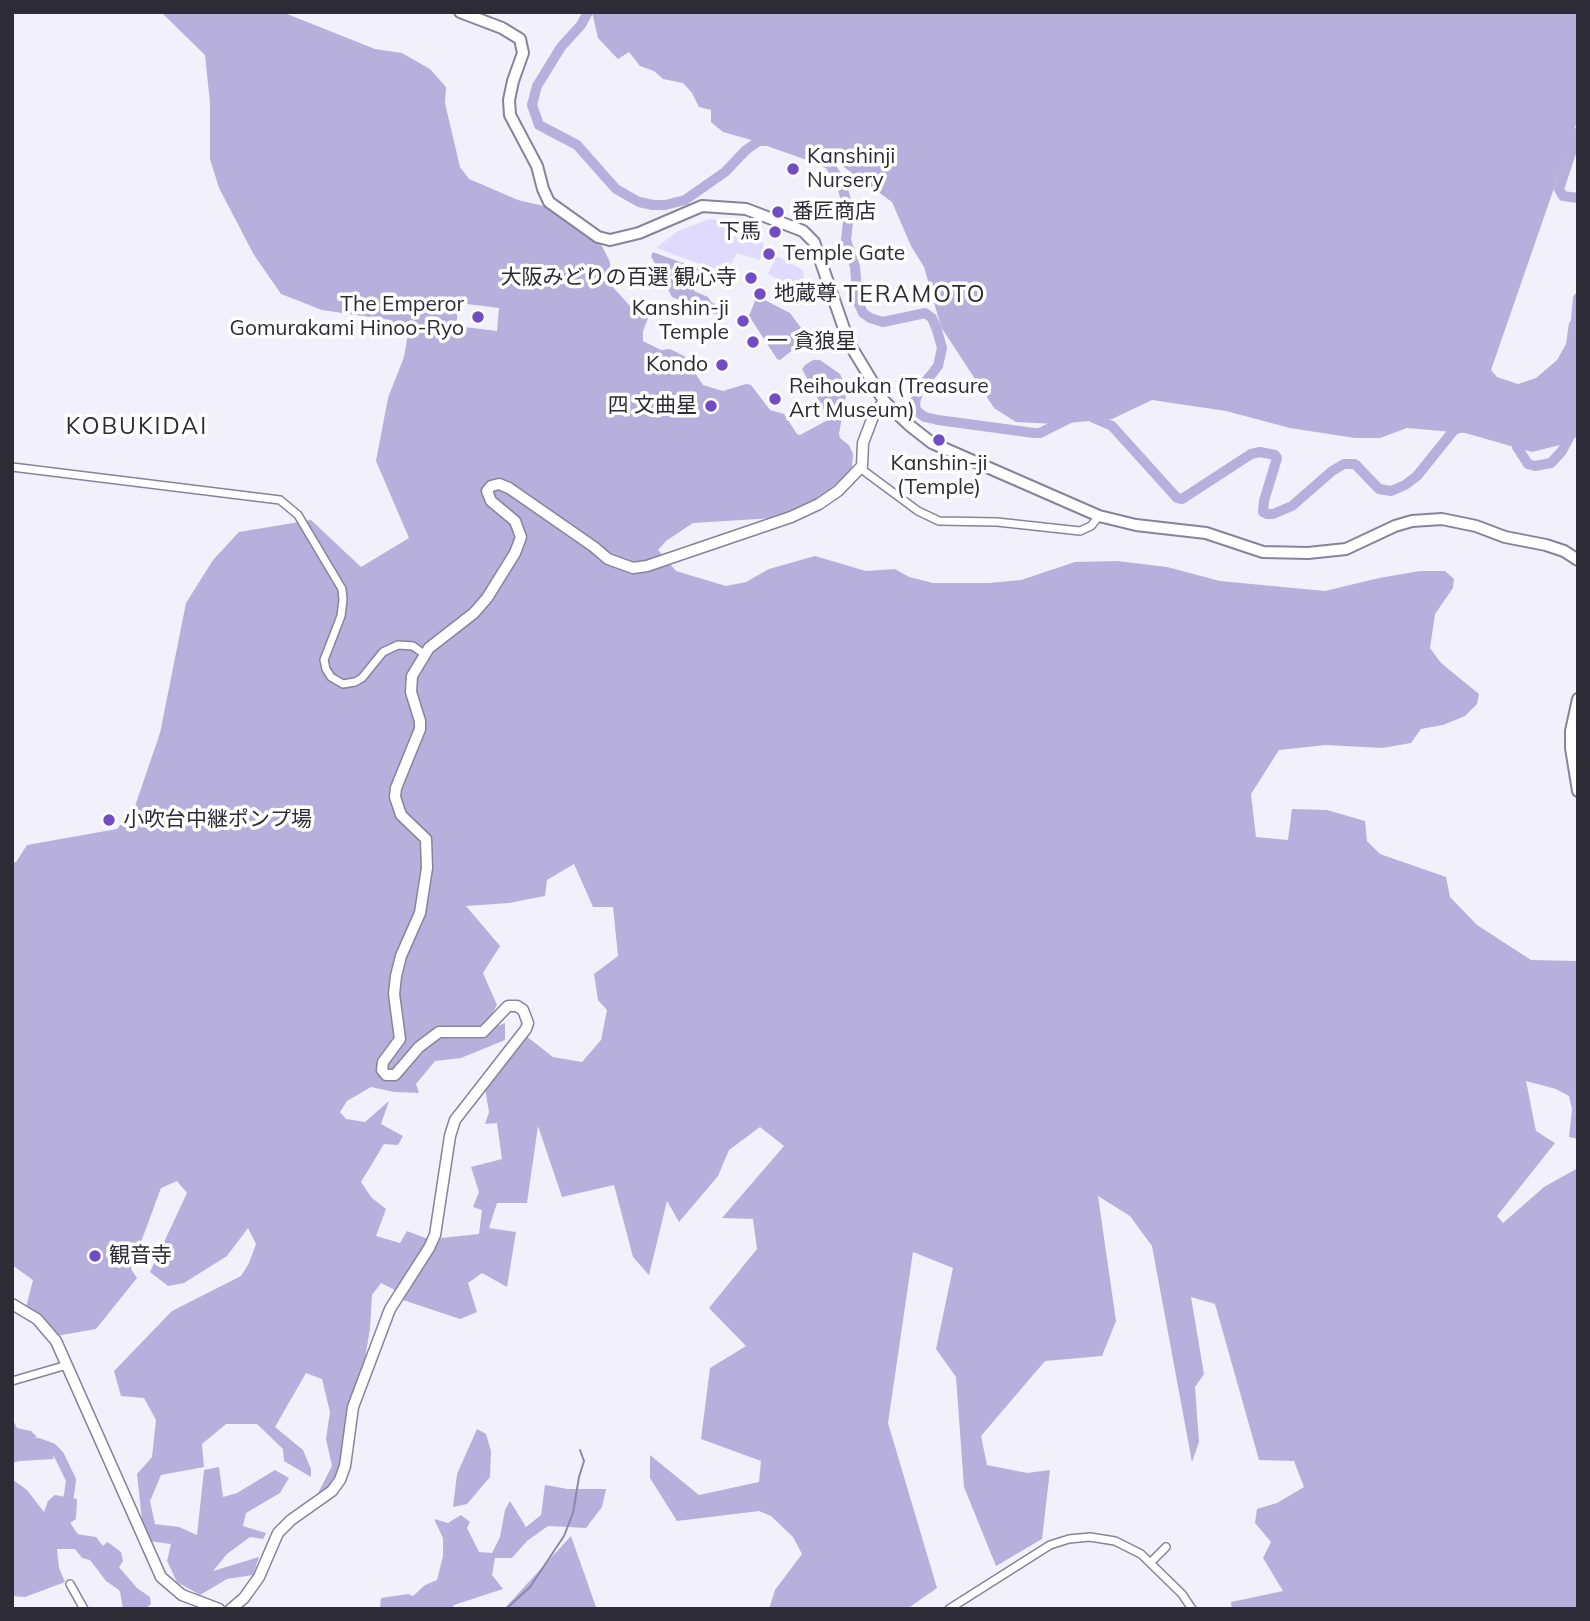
<!DOCTYPE html>
<meta charset="utf-8">
<style>
body{margin:0}
#map{position:relative;width:1590px;height:1621px;overflow:hidden;background:#f1f0fb;font-family:Mulish,sans-serif}
canvas{display:block}
.frame{position:absolute;inset:0;border:14px solid #2d2b35;pointer-events:none}
</style>
<div id="map">
<canvas width="1590" height="1621"></canvas>
<div class="frame"></div>
</div>
<script>
const c = document.querySelector('canvas').getContext('2d');
c.lineJoin = 'round';
function paint(path, color) { c.fillStyle = color; c.fill(path, 'evenodd'); }
const poly = rows => new Path2D(rows.map(r => 'M' + r).join(''));
function trace(path, color, width, dash) { c.strokeStyle = color; c.lineWidth = width; c.lineCap = dash ? 'butt' : 'round'; c.setLineDash(dash || []); c.stroke(path); }
function label(font, color, halo, rows, align = 'center') {
  c.font = font + ' Mulish,"Noto Sans JP",sans-serif'; c.lineWidth = 7; c.setLineDash([]); c.textBaseline = 'middle'; c.strokeStyle = halo; c.fillStyle = color; for (const [text, x, y, turn = 0] of rows) {
    c.save(); c.translate(x, y); c.rotate((+turn || 0) * Math.PI / 180); c.textAlign = isNaN(turn) ? turn : align; if (halo) c.strokeText(text, 0, 0); c.fillText(text, 0, 0); c.restore();
  }
}
const green = poly([
 [709,219,742,224,764,244,760,260,737,253,726,273,656,248,678,231],
 [777,256,803,270,804,278,796,288,768,274]
]);
const forest = poly([
 [161,12,282,12,375,49,402,53,430,69,446,87,445,103,460,167,469,179,518,200,548,207,602,246,610,262,611,285,630,306,651,311,643,331,643,341,661,350,670,349,694,361,695,373,703,385,723,391,746,384,751,385,770,410,784,414,797,434,800,435,826,421,827,416,802,369,805,365,813,360,820,360,840,374,846,387,846,394,839,434,840,438,849,445,853,454,852,467,841,481,816,500,774,518,693,523,666,541,658,550,676,571,726,586,746,582,769,569,815,556,866,571,895,569,909,577,933,583,989,583,1021,580,1075,562,1117,561,1167,567,1220,581,1325,591,1379,578,1420,571,1445,571,1454,579,1453,588,1435,614,1430,648,1441,663,1479,694,1477,704,1465,716,1443,725,1421,729,1411,743,1382,748,1326,745,1279,750,1251,794,1256,837,1288,840,1292,809,1327,810,1365,821,1367,841,1380,854,1446,877,1450,897,1477,925,1531,960,1578,961,1578,1139,1569,1137,1572,1109,1569,1096,1556,1089,1526,1081,1536,1131,1555,1143,1497,1216,1503,1223,1544,1187,1578,1168,1578,1609,1232,1609,1231,1602,1283,1591,1263,1558,1271,1542,1255,1523,1257,1509,1277,1503,1304,1487,1294,1461,1259,1460,1215,1304,1191,1297,1204,1374,1195,1387,1199,1442,1192,1462,1152,1246,1130,1216,1098,1196,1116,1321,1102,1356,1045,1361,981,1436,987,1465,1027,1473,1050,1470,1042,1539,996,1566,964,1487,956,1377,936,1349,953,1268,913,1252,888,1423,937,1588,907,1609,769,1609,775,1590,802,1554,793,1537,771,1516,759,1511,677,1521,650,1478,650,1455,699,1495,759,1482,761,1461,701,1439,710,1368,746,1346,709,1308,757,1249,753,1219,722,1218,784,1146,760,1127,729,1150,718,1176,679,1222,667,1201,649,1275,633,1257,614,1185,562,1197,538,1126,527,1203,497,1203,489,1228,516,1232,507,1287,482,1273,468,1283,477,1312,460,1319,403,1300,441,1238,479,1234,482,1210,473,1207,479,1192,471,1167,502,1159,497,1123,485,1124,489,1112,485,1089,526,1036,553,1057,582,1062,601,1040,607,1010,598,1000,594,974,618,956,613,907,593,907,574,864,547,880,545,896,509,903,466,906,500,946,483,973,497,1005,482,1032,505,1023,505,1040,461,1058,435,1061,416,1084,419,1093,394,1092,371,1087,347,1101,340,1112,346,1119,365,1122,389,1101,381,1124,403,1136,398,1145,384,1144,361,1182,372,1198,386,1209,376,1236,400,1243,407,1231,428,1239,397,1291,381,1283,372,1295,370,1329,363,1370,340,1473,329,1488,317,1495,332,1466,326,1439,330,1412,322,1379,306,1373,275,1427,303,1450,311,1469,311,1477,284,1461,283,1449,257,1424,226,1424,202,1444,204,1467,161,1475,150,1501,155,1524,179,1527,197,1535,204,1470,219,1467,223,1497,237,1493,275,1470,289,1478,280,1493,246,1513,243,1526,266,1533,263,1539,250,1537,227,1554,213,1571,259,1557,253,1575,227,1579,200,1595,177,1582,167,1561,171,1544,149,1541,143,1529,137,1474,152,1457,156,1420,144,1398,121,1396,114,1371,172,1311,241,1276,249,1263,256,1244,248,1228,227,1256,184,1283,168,1286,150,1272,187,1193,177,1181,161,1188,131,1269,137,1278,96,1329,56,1336,26,1307,33,1280,12,1265,12,862,16,862,27,845,117,829,134,809,160,733,186,603,213,560,239,532,311,520,361,567,409,538,376,461,388,398,404,357,408,334,391,320,322,310,281,294,254,255,219,188,210,159,210,103,205,55],
 [459,303,499,308,497,331,456,326],
 [592,12,1578,12,1578,119,1491,370,1497,377,1518,384,1536,378,1557,360,1566,344,1569,323,1578,312,1578,436,1564,444,1532,452,1465,433,1407,428,1380,438,1355,438,1290,428,1226,411,1152,400,1112,419,1055,424,1016,422,994,408,941,327,924,267,911,246,892,202,841,165,723,132,711,122,711,110,699,107,692,93,683,83,663,79,654,71,640,66,629,52,618,59,613,54,598,38],
 [653,252,699,269,694,291,708,297,711,302,720,307,718,315,672,297,651,256],
 [757,296,790,313,805,333,804,341,780,360,777,359,749,316],
 [12,1418,17,1428,31,1431,37,1437,27,1441,30,1448,41,1446,49,1449,54,1459,20,1461,12,1463],
 [477,1429,486,1434,491,1451,490,1477,467,1504,453,1507,457,1474],
 [12,1479,27,1490,44,1512,48,1501,55,1495,77,1499,76,1519,70,1523,70,1527,76,1534,96,1537,103,1546,107,1542,109,1543,121,1552,123,1561,119,1567,137,1588,150,1597,151,1604,145,1609,131,1609,129,1597,106,1581,90,1560,82,1558,75,1549,57,1549,59,1568,65,1582,25,1597,12,1596],
 [545,1485,568,1489,606,1489,602,1507,586,1528,548,1526,527,1541,512,1558,495,1558,492,1575,503,1589,454,1605,452,1609,380,1609,381,1598,408,1594,413,1596,425,1585,437,1580,443,1556,443,1538,434,1519,448,1523,461,1515,470,1522,467,1528,479,1552,492,1553,500,1537,505,1510,510,1501,526,1527,541,1515],
 [571,1536,596,1607,594,1609,504,1609]
]);
const stream = poly([
 [506,1609,530,1587,564,1536,573,1513,579,1477,584,1461,580,1450]
]);
const river = poly([
 [588,12,581,25,561,47,537,86,532,105,539,125,577,145,616,189,639,202,653,205,665,205,685,200,725,172,746,150,759,141,768,141,822,160,830,165,842,185,849,213,846,240,855,267,858,302,863,313,870,318,883,322,925,313,932,318,937,330,942,348,938,366,919,390,915,402,916,411,925,417,938,420,1034,433,1040,433,1078,414,1087,415,1112,426,1177,498,1182,499,1251,454,1260,452,1275,455,1277,458,1264,501,1263,512,1267,514,1273,514,1292,506,1332,471,1344,464,1355,464,1379,489,1391,491,1405,485,1417,476,1454,430,1464,426,1483,427,1501,421,1513,424,1517,447,1528,464,1535,466,1551,463,1562,451,1571,434,1572,419,1566,398,1570,377,1570,350,1575,331,1578,298],
 [1578,132,1559,189,1563,196,1578,198],
 [12,1444,38,1443,52,1448,59,1455,71,1480,65,1524,73,1536,82,1545,102,1553,110,1563,125,1591,128,1609]
]);
const minor = poly([
 [862,466,864,471,918,511,939,521,997,522,1080,531,1091,526,1099,516],
 [12,467,280,500,298,515,342,589,343,600,341,616,324,660,326,669,331,677,343,684,355,682,362,678,383,652,398,645,413,646,424,654],
 [12,1381,67,1365],
 [1151,1562,1166,1547],
 [70,1584,84,1609],
 [949,1609,1050,1545,1069,1539,1090,1537,1115,1541,1141,1554,1182,1594,1192,1609]
]);
const major = poly([
 [12,1304,37,1319,56,1341,161,1577,182,1595,219,1609],
 [231,1609,244,1598,259,1577,278,1533,291,1520,332,1491,340,1480,345,1466,353,1407,390,1309,429,1248,435,1235,450,1136,455,1120,526,1029,528,1023,523,1010,517,1006,508,1006,483,1032,439,1032,419,1047,395,1075,386,1075,382,1070,383,1062,400,1039,394,994,396,976,401,956,420,913,427,868,426,839,401,815,395,797,396,788,420,729,420,721,411,692,412,676,429,648,474,613,487,598,515,553,521,537,515,521,491,501,487,491,491,486,499,484,509,488,594,547,608,559,633,568,647,566,791,517,819,504,838,491,862,466,863,443,874,414,884,401]
]);
const highway = poly([
 [460,12,502,28,520,39,523,53,513,81,509,100,510,115,537,166,543,189,549,202,598,237,610,240,639,233,702,206,746,209,803,231,814,242,849,343,884,401,909,425,932,443,1099,516,1136,525,1206,533,1263,552,1308,553,1346,549,1395,526,1412,521,1442,519,1476,526,1505,537,1546,545,1564,551,1578,560],
 [1578,699,1571,731,1571,748,1578,791]
]);
const markers = [
 [793,169,7,"#714cc5"],
 [778,212,7,"#714cc5"],
 [775,232,7,"#714cc5"],
 [769,254,7,"#714cc5"],
 [751,278,7,"#714cc5"],
 [760,294,7,"#714cc5"],
 [478,317,7,"#714cc5"],
 [743,321,7,"#714cc5"],
 [753,342,7,"#714cc5"],
 [722,365,7,"#714cc5"],
 [775,399,7,"#714cc5"],
 [711,406,7,"#714cc5"],
 [939,440,7,"#714cc5"],
 [109,820,7,"#714cc5"],
 [95,1256,7,"#714cc5"]
];
const poiNames = [
 ["Kanshinji",807,157],
 ["Nursery",807,181],
 ["番匠商店",792,212],
 ["下馬",761,232,"right"],
 ["Temple Gate",783,254],
 ["大阪みどりの百選 観心寺",737,278,"right"],
 ["地蔵尊",774,294],
 ["The Emperor",464,305,"right"],
 ["Gomurakami Hinoo-Ryo",464,329,"right"],
 ["Kanshin-ji",729,309,"right"],
 ["Temple",729,333,"right"],
 ["一 貪狼星",767,342],
 ["Kondo",708,365,"right"],
 ["Reihoukan (Treasure",789,387],
 ["Art Museum)",789,411],
 ["四 文曲星",697,406,"right"],
 ["Kanshin-ji",939,464,"center"],
 ["(Temple)",939,488,"center"],
 ["小吹台中継ポンプ場",123,820],
 ["観音寺",109,1256]
];
const neighbourhoodNames = [
 ["TERAMOTO",915,295],
 ["KOBUKIDAI",137,427]
];
paint(green, '#e0daff');
paint(forest, '#b8b0dc');
trace(stream, '#8e87aa', 2);
trace(river, '#b7afdc', 10);
trace(minor, '#87839b', 10);
trace(major, '#87839b', 13);
trace(highway, '#87839b', 14);
trace(minor, '#fff', 7);
trace(major, '#fff', 10);
trace(highway, '#fff', 10);
for (const [x, y, r, color] of markers) { const dot = new Path2D(); dot.arc(x, y, r, 0, 2 * Math.PI); c.fillStyle = color; c.fill(dot); trace(dot, '#fff', 2.5); }
label('21px', '#2d2b35', '#fff', poiNames, 'left');
c.letterSpacing = '2px';
label('23px', '#2d2b35', '#fff', neighbourhoodNames);
c.letterSpacing = '0px';
</script>
